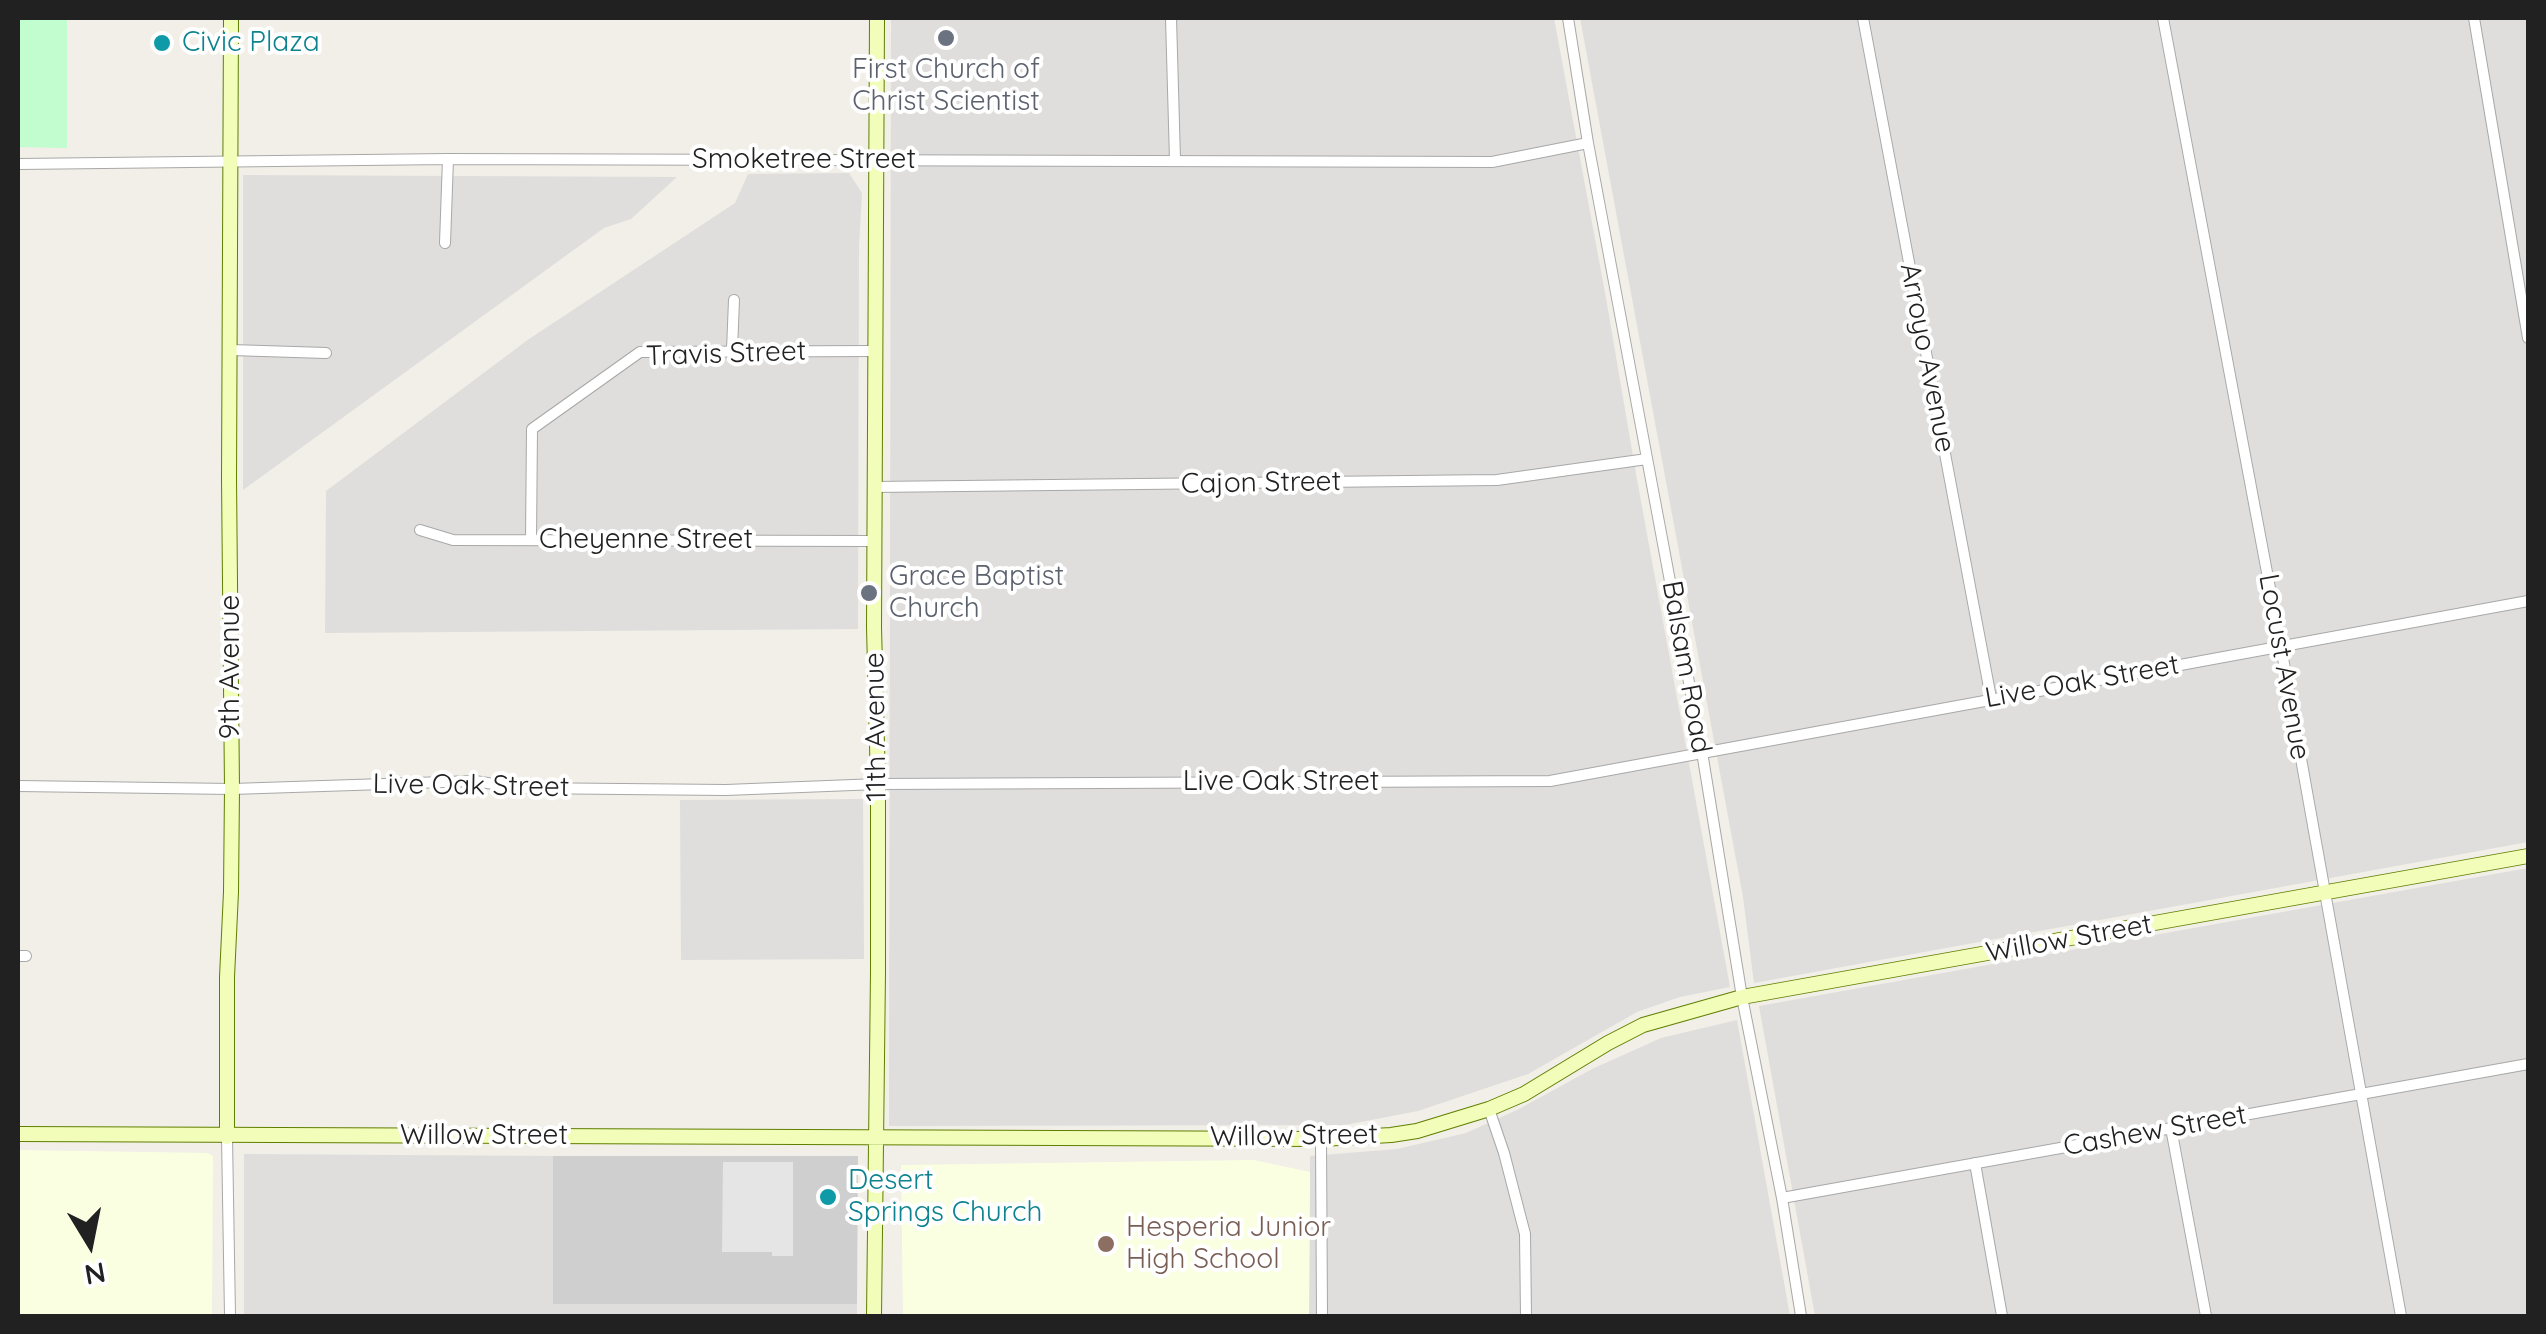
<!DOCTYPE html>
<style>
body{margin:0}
#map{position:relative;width:2546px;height:1334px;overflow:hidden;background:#f1efe7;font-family:Quicksand,sans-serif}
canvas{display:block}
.frame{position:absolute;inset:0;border:20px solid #212121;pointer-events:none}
.north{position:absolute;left:40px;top:1194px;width:100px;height:100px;-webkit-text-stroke:8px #fff;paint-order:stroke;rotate:170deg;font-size:28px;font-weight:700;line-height:40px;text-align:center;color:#212121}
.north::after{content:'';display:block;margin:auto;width:35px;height:45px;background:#212121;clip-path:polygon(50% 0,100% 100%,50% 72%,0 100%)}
</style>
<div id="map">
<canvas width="2546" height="1334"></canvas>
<div class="frame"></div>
<div class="north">N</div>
</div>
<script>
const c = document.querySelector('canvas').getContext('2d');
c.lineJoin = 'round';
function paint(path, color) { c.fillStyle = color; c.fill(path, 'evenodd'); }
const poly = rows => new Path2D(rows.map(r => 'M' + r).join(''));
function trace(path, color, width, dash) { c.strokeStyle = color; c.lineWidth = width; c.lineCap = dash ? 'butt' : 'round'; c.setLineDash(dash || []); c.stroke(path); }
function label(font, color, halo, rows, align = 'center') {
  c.font = font + ' Quicksand,sans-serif'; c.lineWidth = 8; c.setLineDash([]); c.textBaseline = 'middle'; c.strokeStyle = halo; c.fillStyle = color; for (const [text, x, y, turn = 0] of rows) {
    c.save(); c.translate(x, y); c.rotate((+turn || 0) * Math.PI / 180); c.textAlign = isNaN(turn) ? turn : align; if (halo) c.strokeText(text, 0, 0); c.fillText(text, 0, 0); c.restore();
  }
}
const residential = poly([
 [891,18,1554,18,1606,298,1636,474,1730,987,1680,997,1637,1012,1528,1074,1418,1111,1345,1125,889,1126],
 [1580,18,2528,18,2528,842,1754,983,1743,897],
 [849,173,862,193,859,246,858,629,325,633,326,491,529,339,735,203,748,174],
 [243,175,677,177,631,219,604,228,243,490],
 [863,799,864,959,681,960,680,800],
 [2528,868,2528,1316,1815,1316,1759,1006],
 [1737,1020,1790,1316,1309,1316,1310,1156,1397,1149,1466,1133,1519,1109,1592,1069,1661,1038],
 [244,1154,553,1156,554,1304,857,1304,857,1316,244,1316]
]);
const education = poly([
 [18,1150,208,1153,213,1156,212,1316,18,1316],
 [1254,1160,1310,1172,1309,1316,903,1316,901,1165]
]);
const religious = poly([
 [553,1156,858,1156,857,1304,553,1304]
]);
const park = poly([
 [18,18,67,18,67,148,18,147]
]);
const parking = poly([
 [723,1162,793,1162,793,1256,772,1256,772,1252,722,1252]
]);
const street = poly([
 [1171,18,1175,160],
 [1568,18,1588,143,1702,752,1742,997,1782,1198,1801,1316],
 [1863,18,1991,698],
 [2163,18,2281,647,2401,1316],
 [2474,18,2528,338],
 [18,164,448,159,1492,162,1588,143],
 [445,243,448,159],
 [231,350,326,353],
 [732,350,734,300],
 [873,487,1497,480,1647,459],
 [420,530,453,540,874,541],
 [531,540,532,429,640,352,874,351],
 [18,786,232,789,475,781,518,788,726,790,878,784,1550,781,2528,601],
 [18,956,26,956],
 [1489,1109,1504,1153,1525,1234,1526,1316],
 [2171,1128,2206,1316],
 [227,1137,230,1316],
 [1321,1139,1322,1316],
 [1975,1163,2002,1316],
 [1782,1198,2528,1064]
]);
const secondary = poly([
 [18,1134,1321,1139,1391,1135,1417,1131,1489,1109,1524,1094,1608,1043,1643,1025,1742,997,2528,856],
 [227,1137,227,977,231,892,232,789,229,479,231,18],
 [874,1316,878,972,878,784,874,627,877,18]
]);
const markers = [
 [946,38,10,"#6b7280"],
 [162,43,10,"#0f9aa8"],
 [869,593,10,"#6b7280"],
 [828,1197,10,"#0f9aa8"],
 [1106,1244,10,"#8d6e63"]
];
const cultureNames = [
 ["Civic Plaza",182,43],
 ["Desert",848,1181],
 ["Springs Church",848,1213]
];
const worshipNames = [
 ["First Church of",946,70],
 ["Christ Scientist",946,102],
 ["Grace Baptist",889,577,"left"],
 ["Church",889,609,"left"]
];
const streetNames = [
 ["Smoketree Street",804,160],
 ["Travis Street",726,354,-2],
 ["Arroyo Avenue",1927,358,79],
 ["Cajon Street",1261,483,-1],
 ["Cheyenne Street",646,540],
 ["9th Avenue",231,667,-90],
 ["Balsam Road",1686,667,80],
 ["Locust Avenue",2284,667,80],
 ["Live Oak Street",2082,682,-10],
 ["11th Avenue",876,727,-91],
 ["Live Oak Street",1281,782],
 ["Live Oak Street",471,786,1],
 ["Willow Street",2069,939,-10],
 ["Cashew Street",2155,1131,-10],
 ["Willow Street",484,1136],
 ["Willow Street",1294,1136,-1]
];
const educationNames = [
 ["Hesperia Junior",1126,1228],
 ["High School",1126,1260]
];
paint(residential, '#dfdedd');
paint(education, '#fbffe2');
paint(religious, '#cfcfcf');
paint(park, '#c2fdcf');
paint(parking, '#e5e5e5');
trace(street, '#a8a8a8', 12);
trace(secondary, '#607f00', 16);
trace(street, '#fff', 10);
trace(secondary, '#f1fdb9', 14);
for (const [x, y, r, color] of markers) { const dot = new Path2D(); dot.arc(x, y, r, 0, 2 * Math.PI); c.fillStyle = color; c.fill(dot); trace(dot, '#fff', 4); }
label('28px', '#0d838f', '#fff', cultureNames, 'left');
label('28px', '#5b616d', '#fff', worshipNames);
label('28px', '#212121', '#fff', streetNames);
label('28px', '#785e54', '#fff', educationNames, 'left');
</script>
